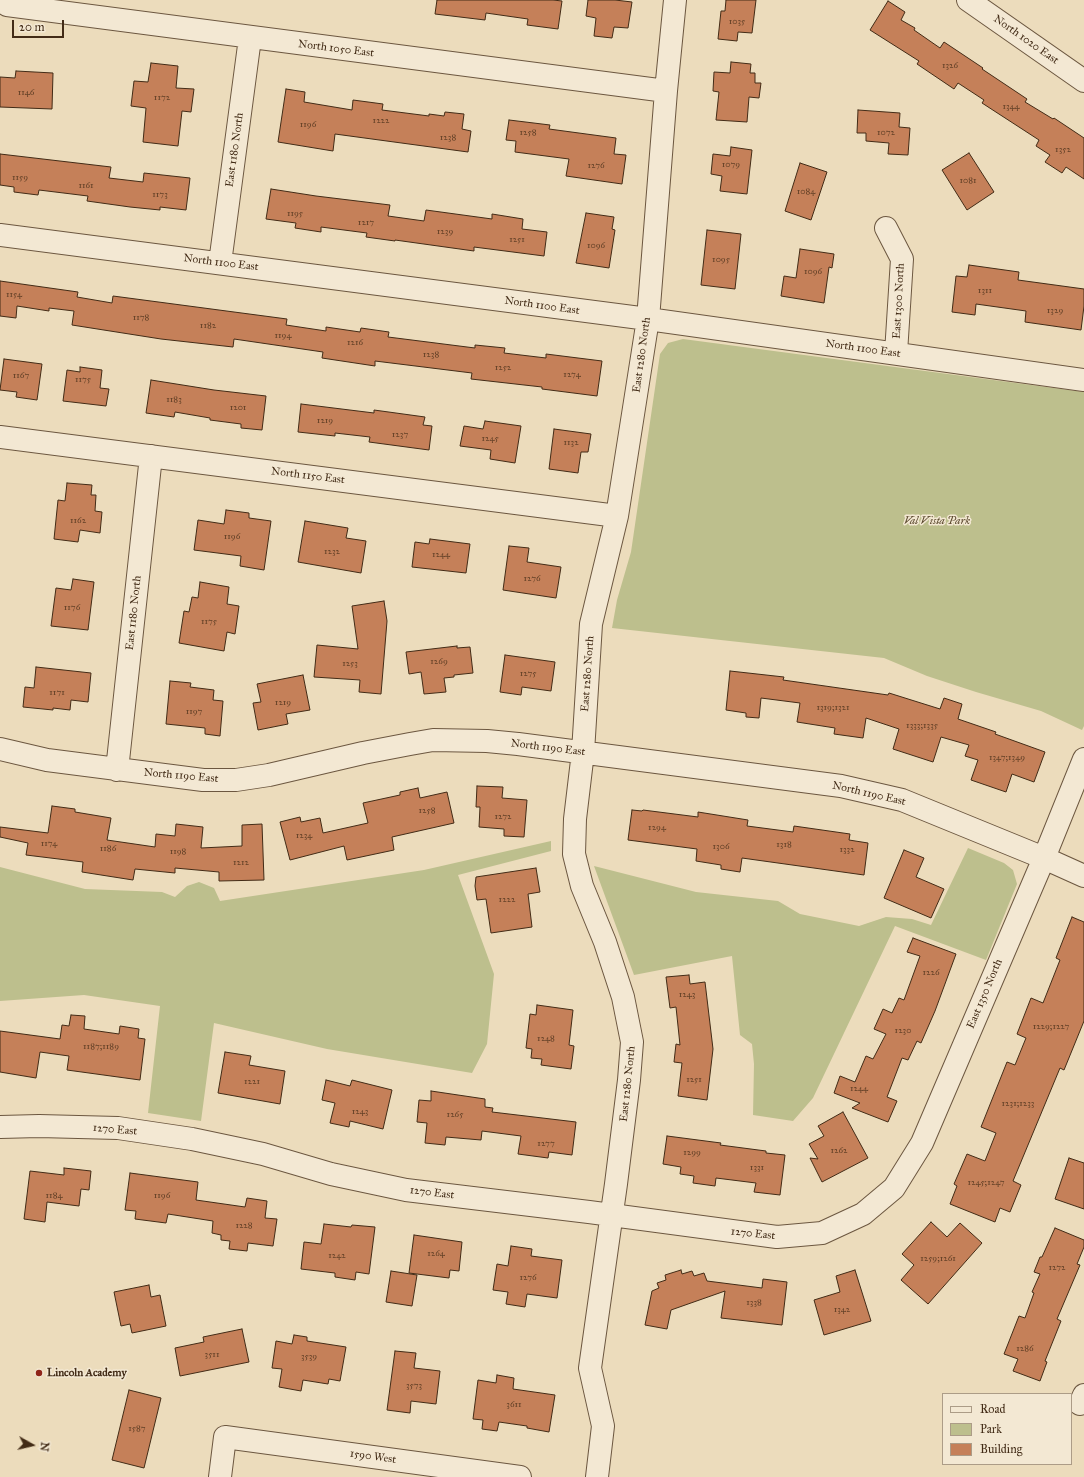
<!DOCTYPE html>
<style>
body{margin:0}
#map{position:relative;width:1084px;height:1477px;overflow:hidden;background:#ecdcbc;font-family:"IM FELL Great Primer",serif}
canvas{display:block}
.legend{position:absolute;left:942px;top:1393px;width:130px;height:72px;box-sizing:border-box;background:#f3e8d3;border:1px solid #ac9c87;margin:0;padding:5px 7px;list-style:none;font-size:12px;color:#422b16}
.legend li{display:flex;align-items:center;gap:8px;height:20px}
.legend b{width:20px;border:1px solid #ac9c87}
.north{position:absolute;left:12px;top:1425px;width:40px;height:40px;-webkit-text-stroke:3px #f3e8d3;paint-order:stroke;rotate:98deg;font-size:11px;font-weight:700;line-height:16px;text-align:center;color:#422b16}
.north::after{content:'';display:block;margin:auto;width:14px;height:18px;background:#422b16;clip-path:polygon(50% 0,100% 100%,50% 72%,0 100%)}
.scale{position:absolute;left:12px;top:20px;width:52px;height:18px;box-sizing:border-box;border:2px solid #422b16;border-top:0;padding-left:5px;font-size:12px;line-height:14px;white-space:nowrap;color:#422b16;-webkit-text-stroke:3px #f3e8d3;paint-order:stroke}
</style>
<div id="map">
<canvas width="1084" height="1477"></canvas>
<ul class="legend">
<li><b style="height:5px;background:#f3e8d3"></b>Road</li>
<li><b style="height:11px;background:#bdbf8d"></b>Park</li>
<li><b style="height:11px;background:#c58059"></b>Building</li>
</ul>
<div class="north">N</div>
<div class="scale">20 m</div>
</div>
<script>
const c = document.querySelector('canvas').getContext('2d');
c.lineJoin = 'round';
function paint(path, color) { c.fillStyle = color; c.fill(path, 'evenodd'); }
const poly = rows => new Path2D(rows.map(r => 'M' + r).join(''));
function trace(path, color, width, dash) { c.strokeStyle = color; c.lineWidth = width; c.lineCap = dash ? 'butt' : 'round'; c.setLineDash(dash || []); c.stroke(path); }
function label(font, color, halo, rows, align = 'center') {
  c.font = font + ' "IM FELL Great Primer",serif'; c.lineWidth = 3; c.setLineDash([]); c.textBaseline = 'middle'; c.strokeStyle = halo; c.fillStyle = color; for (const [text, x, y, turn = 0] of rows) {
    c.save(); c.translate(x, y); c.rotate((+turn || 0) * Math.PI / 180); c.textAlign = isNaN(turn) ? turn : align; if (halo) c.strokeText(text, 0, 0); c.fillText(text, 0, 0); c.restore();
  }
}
const green = poly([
 [683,339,1084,392,1084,726,1082,730,1041,711,976,692,927,676,884,658,612,628,617,600,631,552,660,354,668,343],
 [551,841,551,851,458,875,494,974,487,1044,472,1073,327,1049,214,1023,201,1121,148,1113,160,1006,84,995,0,1001,0,867,85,889,162,892,175,897,187,886,199,882,214,888,220,901,424,870],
 [968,848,1004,863,1013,870,1017,884,986,960,895,926,813,1098,793,1121,753,1115,754,1064,752,1044,740,1035,732,956,634,975,594,866,696,892,778,901,800,914,859,926,886,917,912,919,931,925]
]);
const building = poly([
 [437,0,553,0,562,1,558,29,527,25,528,19,486,13,485,20,435,14,437,0],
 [588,0,615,0,632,2,628,28,614,27,612,38,594,36,596,18,586,16,588,0],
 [726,0,756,0,752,33,738,32,737,41,718,39,721,11,725,11,726,0],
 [888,1,905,12,901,20,915,28,914,30,940,48,944,42,983,68,982,69,1027,99,1025,102,1053,119,1054,118,1084,138,1084,179,1066,167,1062,173,1045,162,1050,155,1036,146,1039,140,982,103,984,100,958,83,954,89,917,64,919,61,870,30,888,1],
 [731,62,751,64,750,73,755,73,755,83,761,83,759,98,749,97,747,122,716,120,719,92,713,91,714,72,730,73,731,62],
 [151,63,178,66,176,88,194,89,191,112,182,111,178,146,143,142,146,108,131,106,134,81,148,82,151,63],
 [16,71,53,73,52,109,0,107,0,77,15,78,16,71],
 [286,89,305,92,304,102,352,110,353,100,383,104,382,110,429,116,429,114,444,116,445,112,464,114,462,129,471,131,468,152,335,134,333,151,278,142,286,89],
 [858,110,900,113,899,127,910,128,908,155,888,154,889,143,866,141,866,133,857,133,858,110],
 [509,120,550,125,549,129,616,138,614,154,626,155,622,184,566,176,569,159,515,152,516,141,506,140,509,120],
 [731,147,752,150,747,194,720,191,722,176,711,174,713,154,730,156,731,147],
 [969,153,994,192,967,210,942,170,969,153],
 [0,154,111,167,109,178,143,182,144,173,190,178,186,210,160,207,160,210,130,207,87,201,88,196,39,190,38,195,14,192,14,187,0,185,0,154],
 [800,163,827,172,811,220,785,211,800,163],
 [271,189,316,196,390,205,388,216,424,221,426,210,492,219,492,214,523,219,522,229,547,232,544,256,474,247,474,251,395,240,395,241,366,237,367,233,321,227,321,232,295,228,296,223,266,219,271,189],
 [586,213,614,217,612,229,615,230,609,268,576,263,586,213],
 [707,230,741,234,735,289,701,285,707,230],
 [800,249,834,254,832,268,829,267,824,303,781,296,784,276,796,278,800,249],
 [969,265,1019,272,1018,280,1084,289,1084,306,1081,330,1025,322,1026,311,976,304,975,315,952,312,956,276,967,277,969,265],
 [0,281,78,292,77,297,112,303,113,296,287,319,286,325,326,331,326,327,360,332,361,328,389,332,388,337,475,348,475,345,505,348,504,353,546,358,546,354,602,361,597,396,542,389,542,387,471,379,472,373,375,361,375,366,322,358,323,352,234,339,233,347,161,339,72,325,74,311,49,308,49,311,17,306,16,318,0,316,0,281],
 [4,359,42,364,37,400,16,397,17,392,0,390,4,359],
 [80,367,102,370,100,388,109,389,106,406,63,401,67,370,80,372,80,367],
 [151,380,214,390,266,396,262,430,241,428,241,424,210,420,210,418,175,412,174,417,146,413,151,380],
 [301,404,374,413,374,410,425,417,423,425,432,426,429,450,369,442,370,437,335,433,335,436,298,432,301,404],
 [485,421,521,426,515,463,490,459,491,450,460,446,464,426,483,429,485,421],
 [554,429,591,434,588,452,581,452,578,473,549,469,554,429],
 [67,483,92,485,91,495,96,495,95,511,102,512,100,533,80,530,78,542,54,539,58,500,65,501,67,483],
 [226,510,249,513,249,518,271,521,264,570,240,566,241,556,194,550,198,520,224,524,226,510],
 [305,521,348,528,346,538,366,541,361,573,298,562,305,521],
 [430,539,470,544,466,573,412,567,415,542,429,544,430,539],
 [509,546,529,548,527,562,561,567,556,598,503,590,509,546],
 [73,579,94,582,88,630,51,626,56,588,71,590,73,579],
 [200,582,229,587,227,604,239,606,235,634,227,632,224,651,179,643,184,611,189,612,192,597,198,598,200,582],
 [384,601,387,621,381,694,359,692,360,680,314,677,317,645,358,649,352,606,384,601],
 [457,646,457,648,470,647,473,673,454,675,454,677,444,678,446,692,424,694,421,672,409,674,406,652,457,646],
 [505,655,555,662,551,691,522,687,521,695,500,692,505,655],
 [36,667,91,673,88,702,71,700,70,710,53,708,53,710,23,707,25,687,34,688,36,667],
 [730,671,784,677,783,680,888,695,889,693,940,709,944,698,962,704,958,719,996,732,995,734,1045,752,1034,782,1012,774,1006,792,971,780,978,760,965,756,969,745,941,737,933,762,893,749,899,729,866,718,863,738,834,734,835,728,797,722,800,703,761,698,759,718,746,717,746,713,726,710,730,671],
 [303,675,310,710,286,714,288,724,258,730,253,703,261,702,257,684,303,675],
 [170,681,191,683,190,687,214,690,213,700,223,701,220,736,205,734,205,728,166,724,170,681],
 [477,786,503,787,502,798,527,800,524,837,504,836,504,829,479,827,480,807,476,807,477,786],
 [418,788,420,798,447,792,454,823,392,837,394,850,347,860,344,846,290,860,280,822,300,817,301,822,320,818,323,833,368,823,363,803,400,795,400,792,418,788],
 [52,806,75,809,75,812,111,818,107,840,155,847,156,834,175,836,176,824,203,827,201,848,242,846,242,825,262,824,264,880,219,881,219,872,175,868,175,873,135,869,133,880,82,872,83,862,26,855,28,843,0,837,0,827,48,833,52,806],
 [632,810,642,811,643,810,698,817,698,812,748,820,747,826,793,832,794,826,850,834,849,840,868,843,864,875,742,858,740,872,721,869,721,865,696,861,697,849,628,840,632,810],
 [904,850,924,858,916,877,944,889,931,918,884,898,904,850],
 [536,868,540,892,528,894,532,927,491,933,486,899,477,900,475,886,476,877,536,868],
 [1072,917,1084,922,1084,1021,1064,1070,1060,1068,1013,1181,1021,1185,1010,1212,1000,1208,995,1222,950,1204,957,1186,954,1184,967,1154,985,1161,996,1133,981,1127,1007,1062,1015,1065,1026,1038,1017,1034,1031,998,1043,1003,1060,960,1056,958,1072,917],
 [913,938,956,954,935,1011,921,1043,917,1041,908,1060,902,1058,887,1097,897,1101,888,1122,852,1108,860,1103,834,1093,840,1076,855,1082,866,1056,873,1059,886,1034,874,1029,883,1009,892,1013,899,998,904,1000,920,956,907,952,913,938],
 [689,975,690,984,705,982,713,1049,707,1100,678,1096,682,1063,674,1062,676,1044,680,1045,676,1007,670,1008,666,977,689,975],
 [537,1005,573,1010,569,1045,574,1046,571,1069,541,1065,542,1059,531,1058,532,1049,526,1048,530,1014,536,1015,537,1005],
 [71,1015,85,1016,84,1029,119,1034,120,1026,139,1029,138,1038,145,1039,140,1080,67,1070,69,1056,40,1052,36,1078,0,1072,0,1031,60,1039,62,1025,69,1026,71,1015],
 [225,1052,251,1056,249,1065,285,1071,280,1104,218,1093,225,1052],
 [326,1080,350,1086,352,1080,392,1090,383,1129,350,1121,349,1127,330,1123,335,1103,322,1100,326,1080],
 [431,1091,485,1099,485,1107,493,1108,492,1112,576,1122,572,1155,549,1152,548,1158,518,1154,521,1136,482,1131,481,1140,446,1137,445,1145,425,1143,427,1123,417,1122,419,1100,431,1101,431,1091],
 [843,1112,868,1158,822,1182,810,1158,818,1159,809,1144,824,1136,818,1126,843,1112],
 [667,1136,721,1143,720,1145,766,1151,766,1153,785,1155,780,1195,754,1192,756,1183,716,1178,715,1186,693,1183,694,1176,680,1174,681,1167,663,1164,667,1136],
 [1069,1158,1084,1163,1084,1209,1055,1199,1069,1158],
 [64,1168,91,1171,89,1190,81,1189,79,1206,47,1202,45,1222,24,1219,30,1171,64,1175,64,1168],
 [130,1173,198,1182,196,1200,245,1207,247,1198,267,1201,265,1218,277,1219,273,1246,248,1243,247,1251,229,1249,230,1241,221,1240,221,1235,212,1233,213,1221,168,1214,166,1223,135,1219,136,1211,125,1210,130,1173],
 [931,1222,947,1237,960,1223,982,1243,928,1304,901,1280,914,1265,902,1254,931,1222],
 [324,1224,351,1227,352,1225,375,1227,369,1274,356,1272,355,1280,335,1277,335,1273,301,1269,304,1242,321,1244,324,1224],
 [1055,1228,1084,1240,1084,1247,1077,1264,1080,1265,1057,1319,1061,1321,1045,1361,1047,1362,1040,1381,1013,1371,1018,1359,1004,1354,1019,1316,1025,1318,1034,1293,1032,1292,1040,1274,1034,1272,1040,1257,1042,1257,1055,1228],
 [414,1235,462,1242,459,1271,450,1270,449,1278,409,1273,414,1235],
 [511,1246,532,1249,531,1256,562,1260,557,1298,527,1294,525,1307,506,1304,508,1292,493,1290,497,1264,508,1266,511,1246],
 [681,1270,682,1274,692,1271,694,1276,704,1273,707,1281,762,1288,763,1279,787,1282,782,1325,721,1318,725,1291,671,1310,667,1329,645,1325,652,1291,659,1288,657,1283,666,1280,665,1275,681,1270],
 [855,1270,871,1321,824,1335,814,1300,840,1292,836,1276,855,1270],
 [391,1271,417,1275,412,1306,386,1302,391,1271],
 [149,1285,151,1297,160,1295,166,1326,132,1333,130,1324,121,1326,114,1292,149,1285],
 [242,1329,249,1362,180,1376,175,1348,204,1342,203,1337,242,1329],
 [294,1335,307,1337,307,1341,346,1347,340,1381,329,1379,328,1384,303,1380,301,1391,279,1387,282,1369,272,1368,276,1341,292,1344,294,1335],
 [395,1351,416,1353,414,1368,440,1371,436,1404,411,1401,410,1413,387,1410,395,1351],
 [497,1375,514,1378,513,1389,555,1395,549,1432,527,1428,527,1426,499,1422,497,1431,482,1429,483,1420,473,1419,478,1380,496,1383,497,1375],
 [129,1390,161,1398,144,1468,112,1460,129,1390]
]);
const minor = poly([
 [968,0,1084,81],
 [7,5,666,91],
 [886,228,902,259,896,353],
 [0,235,648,319,1084,380],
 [220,263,250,38],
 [0,437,617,516],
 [0,749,47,760,203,780,236,780,269,775,363,753,410,744,433,740,487,741,518,744,841,786,902,800,1044,858,1084,876],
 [117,770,151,456],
 [0,1127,39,1126,118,1128,192,1139,263,1154,331,1174,406,1190,589,1212,777,1237,822,1233,863,1214,894,1188,922,1143,1044,858,1084,759],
 [1080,1404,1084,1395],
 [220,1477,225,1437,520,1477],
 [597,1477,603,1426,590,1368,616,1184,629,1080,632,1042,623,997,605,942,582,886,574,854,575,819,583,752,591,624,617,516,648,319,666,91,675,0]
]);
const markers = [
 [39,1373,4,"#8f2418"]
];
const numberNames = [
 ["1035",737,22],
 ["1326",950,66],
 ["1146",26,93],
 ["1172",162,98],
 ["1344",1011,107],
 ["1222",381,121],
 ["1196",308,125],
 ["1258",528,133],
 ["1072",886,133],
 ["1238",448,138],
 ["1352",1063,150],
 ["1079",731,165],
 ["1276",596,166],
 ["1159",20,178],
 ["1081",968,181],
 ["1161",86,186],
 ["1084",806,192],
 ["1173",160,195],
 ["1195",295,214],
 ["1217",366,223],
 ["1239",445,232],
 ["1251",517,240],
 ["1096",596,246],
 ["1095",721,260],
 ["1096",813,272],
 ["1311",985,291],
 ["1154",14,295],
 ["1329",1055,311],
 ["1178",141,318],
 ["1182",208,326],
 ["1194",283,336],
 ["1216",355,343],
 ["1238",431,355],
 ["1252",503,368],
 ["1274",572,375],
 ["1167",21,376],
 ["1175",83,380],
 ["1183",174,400],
 ["1201",238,408],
 ["1219",325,421],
 ["1237",400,435],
 ["1245",490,439],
 ["1132",571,443],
 ["1162",78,521],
 ["1196",232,537],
 ["1232",332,552],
 ["1244",441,555],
 ["1276",532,579],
 ["1176",72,608],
 ["1175",209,622],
 ["1269",439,662],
 ["1253",350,664],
 ["1275",528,674],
 ["1171",57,693],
 ["1219",283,703],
 ["1319;1321",833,708],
 ["1197",194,712],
 ["1333;1335",922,726],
 ["1347;1349",1007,758],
 ["1258",427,811],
 ["1272",503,817],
 ["1294",657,828],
 ["1234",304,836],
 ["1174",49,844],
 ["1318",784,845],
 ["1306",721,847],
 ["1186",108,849],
 ["1332",847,850],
 ["1198",178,852],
 ["1212",241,863],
 ["1222",507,900],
 ["1226",931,973],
 ["1243",687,995],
 ["1229;1227",1051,1027],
 ["1230",903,1031],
 ["1248",546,1039],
 ["1187;1189",101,1047],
 ["1251",694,1080],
 ["1221",252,1082],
 ["1244",859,1089],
 ["1231;1233",1018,1104],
 ["1243",360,1112],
 ["1265",455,1115],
 ["1277",546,1144],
 ["1262",839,1151],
 ["1299",692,1153],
 ["1331",757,1168],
 ["1245;1247",986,1183],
 ["1184",54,1196],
 ["1196",162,1196],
 ["1228",244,1226],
 ["1264",436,1254],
 ["1242",337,1256],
 ["1259;1261",938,1259],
 ["1272",1057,1268],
 ["1276",528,1278],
 ["1338",754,1303],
 ["1342",842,1310],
 ["1286",1025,1349],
 ["3511",212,1355],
 ["3539",309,1357],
 ["3573",414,1386],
 ["3611",514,1405],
 ["1587",137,1429]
];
const streetNames = [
 ["North 1020 East",1026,40,35],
 ["North 1050 East",336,49,7],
 ["East 1180 North",235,150,-82],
 ["North 1100 East",221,263,7],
 ["East 1300 North",899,301,-87],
 ["North 1100 East",542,306,8],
 ["North 1100 East",863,349,8],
 ["East 1280 North",642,355,-82],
 ["North 1150 East",308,476,7],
 ["East 1180 North",134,613,-84],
 ["East 1280 North",588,674,-86],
 ["North 1190 East",548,748,7],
 ["North 1190 East",181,776,5],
 ["North 1190 East",869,794,13],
 ["East 1350 North",985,994,-67],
 ["East 1280 North",628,1084,-84],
 ["1270 East",115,1130,5],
 ["1270 East",432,1193,7],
 ["1270 East",753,1234,6],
 ["1590 West",373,1457,8]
];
const parkNames = [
 ["Val Vista Park",937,521]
];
const poiNames = [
 ["Lincoln Academy",47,1373]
];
paint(green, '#bdbf8d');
paint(building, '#c58059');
trace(building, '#422b16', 1);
trace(minor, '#6c5740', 24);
trace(minor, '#f3e8d3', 22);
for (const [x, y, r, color] of markers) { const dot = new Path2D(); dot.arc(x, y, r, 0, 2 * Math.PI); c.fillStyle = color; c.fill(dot); trace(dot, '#f3e8d3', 1.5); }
label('9px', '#634027', null, numberNames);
label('11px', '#422b16', '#f3e8d3', streetNames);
label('italic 11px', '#5b492e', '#f3e8d3', parkNames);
label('bold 11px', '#422b16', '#f3e8d3', poiNames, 'left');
</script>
